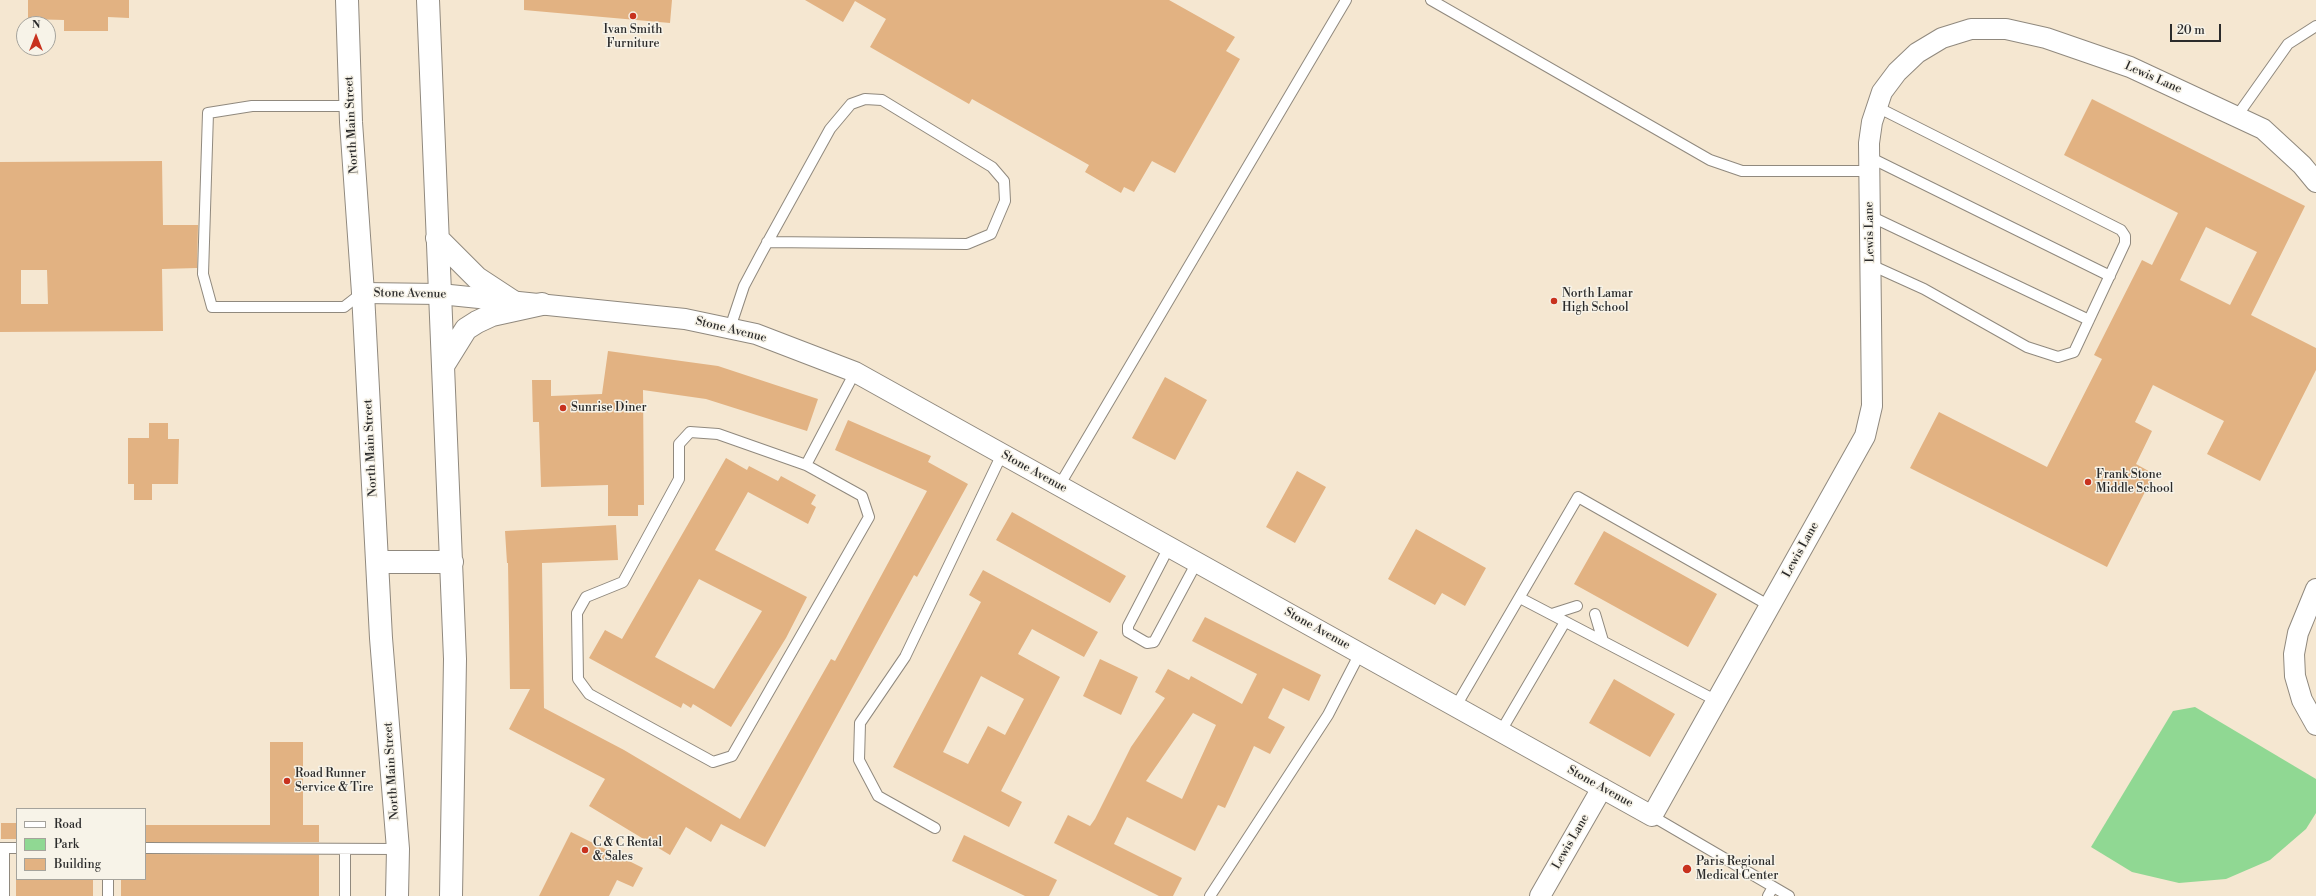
<!DOCTYPE html>
<style>
body{margin:0}
#map{position:relative;width:2316px;height:896px;overflow:hidden;background:#f5e7d1;font-family:"Libre Bodoni",serif}
canvas{display:block}
.legend{position:absolute;left:16px;top:808px;width:130px;height:72px;box-sizing:border-box;background:#f7f3e8;border:1px solid #a5a39c;margin:0;padding:5px 7px;list-style:none;font-size:12px;color:#2b2b2b}
.legend li{display:flex;align-items:center;gap:8px;height:20px}
.legend b{width:20px;border:1px solid #a5a39c}
.north{position:absolute;left:16px;top:16px;width:40px;height:40px;box-sizing:border-box;background:#f7f3e8;border:1px solid #a5a39c;border-radius:50%;rotate:0deg;font-size:11px;font-weight:700;line-height:16px;text-align:center;color:#2b2b2b}
.north::after{content:'';display:block;margin:auto;width:14px;height:18px;background:#c8321e;clip-path:polygon(50% 0,100% 100%,50% 72%,0 100%)}
.scale{position:absolute;left:2170px;top:24px;width:51px;height:18px;box-sizing:border-box;border:2px solid #2b2b2b;border-top:0;padding-left:5px;font-size:12px;line-height:14px;white-space:nowrap;color:#2b2b2b;-webkit-text-stroke:3px #f7f3e8;paint-order:stroke}
</style>
<div id="map">
<canvas width="2316" height="896"></canvas>
<ul class="legend">
<li><b style="height:5px;background:#fff"></b>Road</li>
<li><b style="height:11px;background:#90d893"></b>Park</li>
<li><b style="height:11px;background:#e2b282"></b>Building</li>
</ul>
<div class="north">N</div>
<div class="scale">20 m</div>
</div>
<script>
const c = document.querySelector('canvas').getContext('2d');
c.lineJoin = 'round';
function paint(path, color) { c.fillStyle = color; c.fill(path, 'evenodd'); }
const poly = rows => new Path2D(rows.map(r => 'M' + r).join(''));
function trace(path, color, width, dash) { c.strokeStyle = color; c.lineWidth = width; c.lineCap = dash ? 'butt' : 'round'; c.setLineDash(dash || []); c.stroke(path); }
function label(font, color, halo, rows, align = 'center') {
  c.font = font + ' "Libre Bodoni",serif'; c.lineWidth = 3; c.setLineDash([]); c.textBaseline = 'middle'; c.strokeStyle = halo; c.fillStyle = color; for (const [text, x, y, turn = 0] of rows) {
    c.save(); c.translate(x, y); c.rotate((+turn || 0) * Math.PI / 180); c.textAlign = isNaN(turn) ? turn : align; if (halo) c.strokeText(text, 0, 0); c.fillText(text, 0, 0); c.restore();
  }
}
const green = poly([
 [2195,707,2316,779,2316,813,2306,829,2270,860,2226,879,2179,883,2132,872,2091,847,2173,711]
]);
const building = poly([
 [28,0,129,0,129,18,108,17,108,31,64,31,64,20,28,19],
 [524,0,672,0,670,23,524,10],
 [805,0,1169,0,1235,37,1226,51,1240,59,1175,173,1152,161,1134,192,1124,187,1121,193,1085,172,1089,165,972,99,969,104,870,47,886,19,855,1,843,22],
 [2092,99,2305,206,2251,315,2316,348,2316,370,2260,481,2207,454,2224,421,2153,385,2135,422,2152,431,2136,464,2154,474,2107,567,1910,468,1939,412,2047,467,2102,359,2094,355,2142,260,2152,265,2178,213,2064,155],
 [2206,227,2257,252,2230,305,2180,280],
 [162,161,163,225,198,225,197,268,162,269,163,331,0,332,0,162],
 [21,270,47,270,48,304,21,304],
 [608,351,718,366,818,399,807,431,706,399,643,390,644,505,638,505,638,516,608,516,608,485,541,487,539,422,533,422,532,380,551,380,551,396,602,394],
 [1165,377,1207,400,1175,460,1132,438],
 [848,420,931,456,928,462,968,484,917,577,914,575,765,847,721,824,711,842,686,827,670,855,589,806,605,779,509,729,530,689,510,689,508,563,507,563,505,531,616,525,618,560,542,563,544,708,624,750,740,819,831,659,835,661,927,491,835,450],
 [149,423,168,423,168,439,179,439,178,484,152,484,152,500,134,500,134,484,128,484,128,438,149,438],
 [726,458,747,470,749,466,778,481,781,476,816,495,811,504,816,507,808,524,748,492,715,550,807,597,786,638,731,727,693,704,691,708,683,703,681,708,589,658,605,630,622,639],
 [699,579,762,611,714,689,655,657],
 [1297,471,1326,487,1295,543,1266,527],
 [1012,512,1126,576,1110,603,996,540],
 [1416,529,1486,568,1465,606,1442,593,1435,605,1388,579],
 [1604,531,1717,594,1688,647,1574,584],
 [983,570,1098,632,1084,657,1032,629,1018,654,1060,677,1001,791,1022,802,1009,827,893,767,981,602,969,595],
 [981,676,1024,699,1005,735,988,726,968,764,943,752],
 [1205,617,1321,675,1309,701,1283,688,1268,718,1285,727,1270,754,1254,746,1225,808,1218,805,1195,851,1127,817,1114,844,1182,878,1173,896,1159,896,1054,843,1068,815,1090,826,1095,819,1131,747,1165,698,1155,692,1168,669,1189,680,1191,676,1242,704,1257,674,1192,641],
 [1193,713,1216,725,1182,799,1146,781],
 [1100,659,1138,677,1121,715,1083,696],
 [1614,679,1675,714,1650,757,1589,723],
 [270,742,303,742,303,825,319,825,319,842,145,842,145,825,270,825],
 [1,823,17,823,17,839,1,839],
 [571,832,643,868,633,887,617,880,609,896,539,896],
 [964,835,1057,880,1049,896,1025,896,952,861],
 [145,854,319,855,319,896,121,896,121,879,145,879],
 [16,879,93,879,93,896,16,896]
]);
const service = poly([
 [1431,0,1710,160,1742,171,1869,171],
 [350,106,252,106,208,113,203,274,212,307,344,307,362,293],
 [2237,116,2288,44,2316,26],
 [1869,157,2110,276],
 [1870,216,2089,320],
 [1871,265,1924,289,2027,347,2058,357,2074,352,2125,243,2125,236,2121,230,1877,107],
 [730,328,744,286,761,254,830,129,851,104,865,99,882,100,992,167,1004,181,1005,201,991,234,967,244,767,242],
 [690,432,718,434,806,465,862,496,869,517,732,756,713,762,589,694,578,679,577,613,586,597,623,582,679,479,679,444,690,432],
 [806,465,855,372],
 [1059,486,1346,0],
 [1169,547,1128,626,1128,632,1147,643,1154,642,1197,562],
 [1520,598,1717,701],
 [1552,614,1577,606],
 [1595,614,1603,641],
 [1456,706,1578,497,1770,606],
 [1501,731,1565,622],
 [1652,816,1789,896],
 [935,828,878,796,859,760,860,723,905,657,1002,454],
 [0,848,17,848],
 [4,848,4,896],
 [145,848,398,849],
 [345,849,345,896],
 [108,896,108,879],
 [1210,896,1328,715,1360,653],
 [1768,896,1773,887]
]);
const minor = poly([
 [363,293,440,294,685,319,756,334,855,372,1652,816,1865,436,1872,406,1869,143,1872,122,1882,92,1897,72,1917,53,1942,38,1971,29,2006,29,2046,38,2130,67,2263,129,2302,165,2316,182],
 [2316,589,2298,633,2294,654,2295,676,2302,700,2316,725],
 [1540,896,1602,788]
]);
const trunk = poly([
 [347,0,351,122,363,293,381,638,398,849,397,896],
 [428,0,455,659,451,896],
 [437,238,477,278,512,301],
 [443,366,466,329,477,322,492,315,542,304],
 [377,562,452,562]
]);
const markers = [
 [633,16,4,"#c8321e"],
 [1554,301,4,"#c8321e"],
 [563,408,4,"#c8321e"],
 [2088,482,4,"#c8321e"],
 [287,781,4,"#c8321e"],
 [585,850,4,"#c8321e"],
 [1687,869,5,"#c8321e"]
];
const poiNames = [
 ["Ivan Smith",633,30,"center"],
 ["Furniture",633,44,"center"],
 ["North Lamar",1562,294],
 ["High School",1562,308],
 ["Sunrise Diner",571,408],
 ["Frank Stone",2096,475],
 ["Middle School",2096,489],
 ["Road Runner",295,774],
 ["Service & Tire",295,788],
 ["C & C Rental",593,843],
 ["& Sales",593,857],
 ["Paris Regional",1696,862],
 ["Medical Center",1696,876]
];
const streetNames = [
 ["Lewis Lane",2153,78,24],
 ["North Main Street",352,125,-93],
 ["Lewis Lane",1870,232,-91],
 ["Stone Avenue",410,294,1],
 ["Stone Avenue",731,330,14],
 ["North Main Street",371,448,-93],
 ["Stone Avenue",1034,472,29],
 ["Lewis Lane",1801,550,-61],
 ["Stone Avenue",1317,629,29],
 ["North Main Street",392,771,-94],
 ["Stone Avenue",1600,787,29],
 ["Lewis Lane",1571,842,-60]
];
paint(green, '#90d893');
paint(building, '#e2b282');
trace(service, '#90897e', 12);
trace(minor, '#90897e', 22);
trace(trunk, '#90897e', 24);
trace(service, '#fff', 10);
trace(minor, '#fff', 20);
trace(trunk, '#fff', 22);
for (const [x, y, r, color] of markers) { const dot = new Path2D(); dot.arc(x, y, r, 0, 2 * Math.PI); c.fillStyle = color; c.fill(dot); trace(dot, '#f7f3e8', 1.5); }
label('12px', '#2b2b2b', '#f7f3e8', poiNames, 'left');
label('12px', '#2b2b2b', '#f7f3e8', streetNames);
</script>
